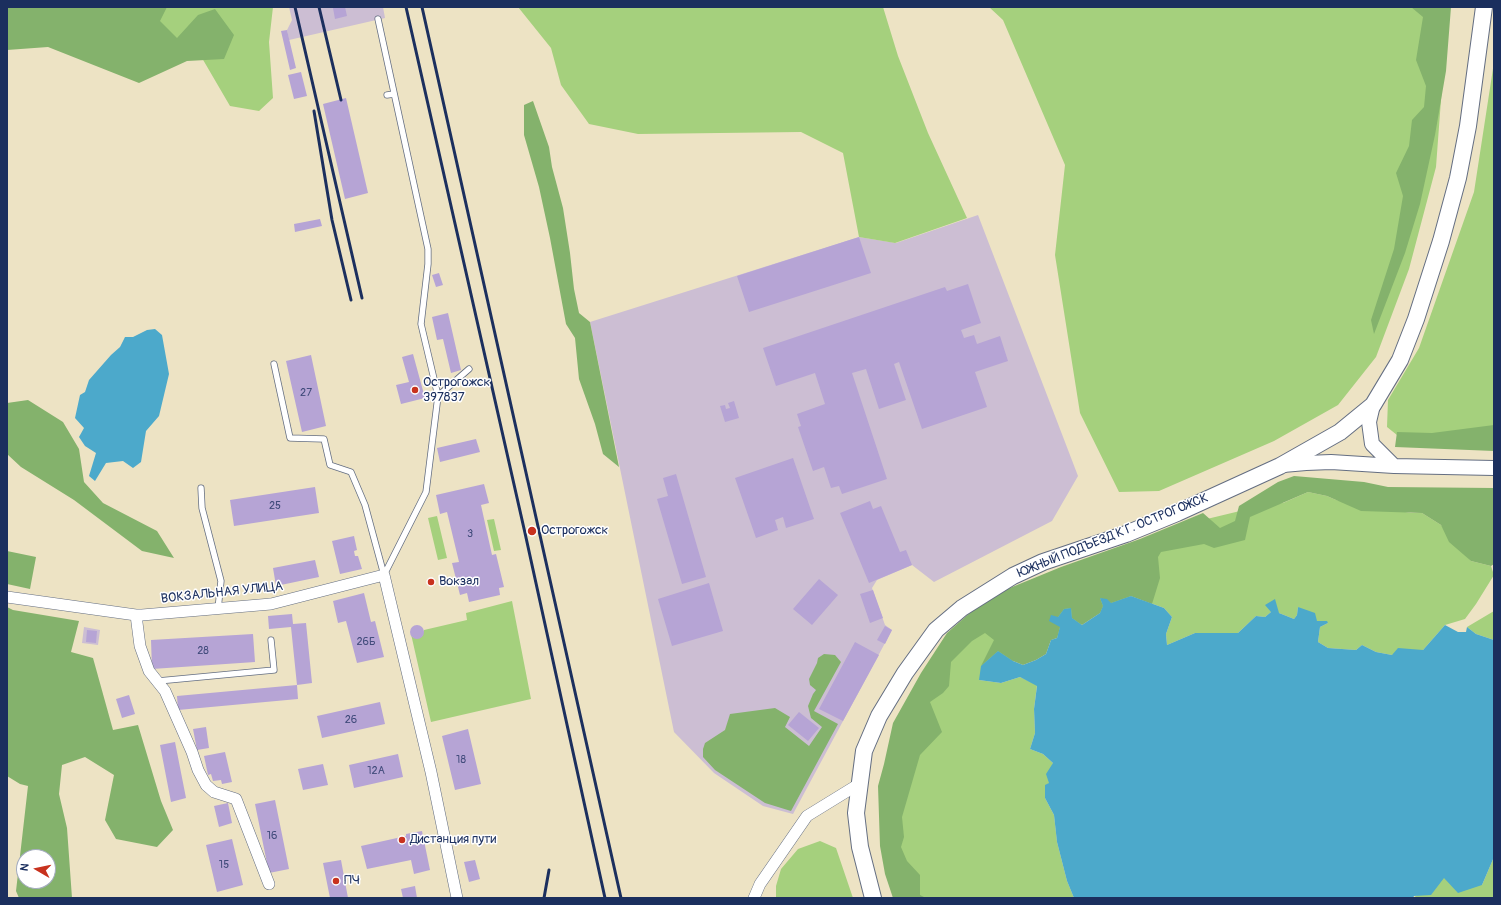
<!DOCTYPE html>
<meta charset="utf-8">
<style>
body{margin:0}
#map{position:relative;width:1501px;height:905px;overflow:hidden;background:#ede3c4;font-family:Pangolin,sans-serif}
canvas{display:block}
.frame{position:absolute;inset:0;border:8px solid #1b2f5e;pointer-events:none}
.north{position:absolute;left:16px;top:849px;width:40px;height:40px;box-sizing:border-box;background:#fff;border:1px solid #a4acbf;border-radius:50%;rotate:279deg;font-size:11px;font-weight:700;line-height:16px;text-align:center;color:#1b2f5e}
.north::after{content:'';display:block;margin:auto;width:14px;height:18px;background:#c8321e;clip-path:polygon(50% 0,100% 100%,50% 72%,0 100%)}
</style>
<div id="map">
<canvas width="1501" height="905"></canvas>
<div class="frame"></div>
<div class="north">N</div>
</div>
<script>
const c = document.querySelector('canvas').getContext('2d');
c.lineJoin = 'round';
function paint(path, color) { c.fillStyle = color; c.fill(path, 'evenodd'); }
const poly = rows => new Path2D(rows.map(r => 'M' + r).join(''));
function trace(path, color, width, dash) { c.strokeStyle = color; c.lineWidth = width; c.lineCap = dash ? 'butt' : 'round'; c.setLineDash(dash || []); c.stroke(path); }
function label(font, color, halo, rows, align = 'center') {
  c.font = font + ' Pangolin,sans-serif'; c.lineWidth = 3; c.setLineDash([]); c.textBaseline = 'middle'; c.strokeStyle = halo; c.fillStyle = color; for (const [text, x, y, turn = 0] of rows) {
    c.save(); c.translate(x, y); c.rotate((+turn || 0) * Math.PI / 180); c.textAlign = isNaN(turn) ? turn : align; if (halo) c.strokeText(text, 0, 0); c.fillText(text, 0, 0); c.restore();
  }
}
const industrial = poly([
 [289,7,383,7,385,18,289,40,287,30,292,20],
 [978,215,1078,476,1052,521,934,582,912,565,877,580,872,588,885,625,892,630,793,814,763,806,714,773,674,732,590,322,859,237,896,243],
 [84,627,100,630,98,645,82,643]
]);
const green = poly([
 [7,7,273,7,269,42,273,98,259,111,230,106,202,58],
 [518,7,883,7,898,56,928,133,967,218,895,243,859,237,843,153,801,132,638,134,589,124,561,85,551,48],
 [989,7,1439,7,1445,46,1436,167,1409,269,1376,357,1338,405,1274,441,1159,491,1119,492,1080,413,1055,255,1065,165,1003,20],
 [1494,62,1494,450,1402,439,1387,427,1388,400,1419,348,1474,192],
 [1308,492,1327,496,1336,500,1411,513,1422,513,1441,525,1471,561,1491,566,1494,575,1476,604,1465,619,1445,625,1423,650,1392,655,1376,652,1362,645,1356,650,1328,648,1318,642,1320,627,1328,623,1317,621,1298,607,1297,615,1294,619,1279,613,1271,612,1265,617,1256,616,1238,633,1195,633,1167,645,1166,634,1172,617,1164,608,1131,596,979,680,1001,683,1020,677,1037,685,1034,709,1035,733,1030,749,1043,754,1053,763,1049,783,1045,798,1054,815,1057,842,1067,881,1074,898,902,898,884,790,956,633,1182,525,1269,504,1283,503],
 [437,516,447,558,438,560,428,518],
 [494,519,501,550,494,551,487,520],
 [512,601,531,699,431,722,411,634,414,638,418,638,422,636,424,630,467,620,466,613],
 [1494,611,1494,640,1476,634,1467,627],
 [820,841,836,848,853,898,776,898,776,886,781,869,798,849],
 [1494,857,1494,898,1413,898,1444,877,1482,885]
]);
const forest = poly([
 [7,7,167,7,160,21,177,38,198,15,215,9,234,35,224,59,187,61,139,83,48,47,7,50],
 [1411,7,1451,7,1446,71,1435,135,1420,204,1405,253,1374,334,1371,320,1394,249,1403,196,1396,173,1409,146,1412,120,1424,107,1426,86,1416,60,1423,17],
 [533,101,549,147,552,167,563,208,570,253,574,289,579,313,590,322,619,467,603,454,595,424,579,379,575,338,566,324,550,238,539,187,524,135,524,105],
 [28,400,63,422,79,449,84,482,103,503,157,531,174,558,142,551,74,500,21,467,7,454,7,403],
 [1494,425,1494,451,1395,447,1397,432,1432,433],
 [1294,476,1364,482,1388,487,1494,488,1494,564,1491,566,1471,561,1449,542,1441,525,1422,513,1361,511,1327,496,1308,492,1250,517,1245,540,1214,548,1204,544,1161,552,1158,557,1160,578,1152,604,1131,596,1111,603,1100,598,1103,606,1100,613,1082,625,1072,618,1071,608,1064,609,1058,617,1060,627,1057,638,1051,640,1046,654,1036,660,1023,665,1013,661,998,651,981,666,994,640,985,633,972,641,951,662,949,686,943,693,930,702,942,732,920,755,902,817,904,837,901,847,907,861,920,875,920,895,926,898,893,898,885,874,880,846,878,786,884,764,893,723,921,673,947,633,972,611,1000,592,1061,567,1140,539,1203,513,1220,528,1235,521,1239,506,1278,482],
 [7,551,36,557,30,589,7,584],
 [7,607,13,610,79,621,71,652,93,658,113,730,138,725,161,801,173,830,157,847,116,839,105,820,114,775,85,757,62,765,59,794,67,828,72,898,19,898,16,891,28,786,20,784,7,776],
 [24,857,48,857,48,881,24,881],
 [824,654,835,655,841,662,814,711,838,724,791,811,765,803,715,770,703,757,703,749,705,743,725,730,730,714,775,708,790,717,785,727,809,746,822,727,811,718,808,706,813,694,816,690,810,685,809,679,817,663,818,658]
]);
const water = poly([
 [155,329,162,335,169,374,159,416,146,431,141,462,133,468,123,461,106,463,95,481,89,476,96,453,85,446,79,437,84,428,75,418,80,395,85,392,89,380,111,355,120,347,125,337,133,337,147,330],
 [1131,596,1164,608,1172,617,1166,634,1167,645,1195,633,1238,633,1256,616,1265,617,1271,612,1265,605,1275,599,1279,613,1294,619,1297,615,1298,607,1315,613,1317,621,1327,621,1328,623,1320,627,1318,642,1328,648,1356,650,1362,645,1376,652,1392,655,1398,648,1423,650,1445,625,1458,632,1466,632,1467,627,1476,634,1494,640,1494,857,1482,885,1458,893,1444,878,1431,895,1414,896,1413,898,1074,898,1067,881,1057,842,1054,815,1045,798,1045,785,1049,783,1046,774,1053,763,1043,754,1030,749,1035,733,1034,709,1037,686,1020,677,1001,683,979,680,981,666,998,651,1013,661,1023,665,1036,660,1046,654,1051,640,1057,638,1060,627,1049,621,1051,615,1058,617,1064,609,1071,608,1072,618,1082,625,1100,613,1103,606,1100,598,1107,599,1111,603]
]);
const building = poly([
 [338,7,345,7,347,16,335,19,333,8],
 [287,30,296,68,290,70,281,31],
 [301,72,307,96,294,99,288,75],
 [346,98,368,193,345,199,323,104],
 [320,219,322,226,295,232,294,224],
 [859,237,871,273,749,312,737,276],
 [439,273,443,285,436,287,432,275],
 [968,284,981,323,961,330,964,338,974,335,977,344,1000,336,1008,361,975,372,987,407,922,429,899,362,894,364,906,400,879,409,866,369,852,373,887,479,842,494,839,486,831,488,824,467,813,471,798,427,801,426,797,414,825,404,815,373,776,386,763,348,945,287,947,291],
 [448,313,461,370,451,373,443,339,437,340,432,317],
 [413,354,425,398,401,404,396,385,409,382,402,357],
 [311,355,326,426,302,432,286,361],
 [734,401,739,418,725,422,720,406,725,405,726,409,730,408,728,403],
 [476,439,480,452,440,462,437,448],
 [793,458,814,519,786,528,783,517,775,520,778,530,756,538,735,478],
 [676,474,706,577,682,584,657,499,668,496,663,478],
 [484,484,489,503,481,505,492,555,496,554,504,587,499,588,500,595,469,602,467,593,460,595,452,563,459,562,447,512,440,514,436,495],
 [315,487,319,513,234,526,230,500],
 [870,501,873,509,881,506,900,552,906,550,912,565,869,583,840,513],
 [354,536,357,550,354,551,355,556,358,556,362,569,340,574,332,541],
 [315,560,319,577,276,586,273,568],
 [819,579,838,595,812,625,793,609],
 [709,583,723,631,672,646,658,599],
 [873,590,883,618,870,623,860,594],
 [364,593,371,622,375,621,384,657,357,663,346,621,338,623,333,601],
 [292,614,293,624,306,623,312,683,297,685,298,699,178,710,177,696,297,685,291,627,269,629,268,616],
 '410 632a7 7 0 1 1 14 0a7 7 0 1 1-14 0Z',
 [885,626,892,630,885,644,877,640],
 [87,630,97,631,96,643,86,642],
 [253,634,255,662,152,669,151,640],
 [855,642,879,655,843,721,819,709],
 [129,695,135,714,122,718,116,699],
 [380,702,385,724,322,738,317,716],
 [799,712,819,728,808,741,788,725],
 [206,727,209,748,197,750,193,729],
 [468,729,481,784,455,790,442,736],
 [175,742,186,798,171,802,160,745],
 [225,752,232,782,222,784,221,780,213,781,211,774,208,775,204,756],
 [398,754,403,777,354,788,349,765],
 [323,764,328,785,303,790,298,769],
 [275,800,289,869,269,873,255,804],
 [228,803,232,823,219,827,214,806],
 [422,831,430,870,414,874,411,860,367,869,361,846,406,836,406,834],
 [232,839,243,885,217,892,206,845],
 [341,860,348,898,330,898,323,863],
 [475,860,480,879,469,882,464,862],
 [415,886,417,898,403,898,401,889]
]);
const service = poly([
 [378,19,428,249,428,264,421,324,438,396,426,492,384,575],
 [387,95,394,94],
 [274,364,290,438,324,439,330,465,351,472,365,505,384,575],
 [438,396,469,369],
 [201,488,202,508,221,581,218,609],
 [158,681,274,670,271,640]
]);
const minor = poly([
 [7,597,136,615],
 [269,884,236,799,214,792,206,785,198,770,192,752,165,691,149,671,140,646,136,615,142,615,271,604,384,575,431,772,457,898],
 [754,898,760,884,807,816,859,784]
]);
const tertiary = poly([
 [1373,405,1369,422,1372,444,1394,466],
 [1283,465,1306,463,1331,462,1394,466,1494,468]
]);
const secondary = poly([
 [873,898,860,847,856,813,864,751,879,716,905,673,936,630,962,608,1013,576,1043,562,1126,534,1177,513,1280,466,1340,432,1373,405,1400,360,1416,319,1441,241,1458,178,1468,126,1484,7]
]);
const rail = poly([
 [295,7,362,298],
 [319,7,341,100],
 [406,7,525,533,605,898],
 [422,7,621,898],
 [314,111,332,220,351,300],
 [544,898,549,870]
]);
const markers = [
 [415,390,4,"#c8321e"],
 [532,531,5,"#c8321e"],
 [431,582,4,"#c8321e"],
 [402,840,4,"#c8321e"],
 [336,881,4,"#c8321e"]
];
const numberNames = [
 ["27",306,393],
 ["25",275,506],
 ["3",470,534],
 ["26Б",366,642],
 ["28",203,651],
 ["26",351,720],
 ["18",461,760],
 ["12А",376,771],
 ["16",272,836],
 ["15",224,865]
];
const poiNames = [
 ["Острогожск",423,383],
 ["397837",423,398],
 ["Острогожск",541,531],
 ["Вокзал",439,582],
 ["Дистанция пути",410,840],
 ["ПЧ",344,881]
];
const streetNames = [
 ["ЮЖНЫЙ ПОДЪЕЗД К Г. ОСТРОГОЖСК",1113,536,-22],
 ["ВОКЗАЛЬНАЯ УЛИЦА",222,593,-6]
];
paint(industrial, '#ccbed3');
paint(green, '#a5d07d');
paint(forest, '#84b26c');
paint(water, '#4ca9cb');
paint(building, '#b6a4d5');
trace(service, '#646e82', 7);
trace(minor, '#646e82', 12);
trace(tertiary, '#646e82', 16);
trace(secondary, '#646e82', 18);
trace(service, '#fff', 5.5);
trace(minor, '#fff', 11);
trace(tertiary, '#fff', 14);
trace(secondary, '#fff', 16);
trace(rail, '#1b2f5e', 3);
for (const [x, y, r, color] of markers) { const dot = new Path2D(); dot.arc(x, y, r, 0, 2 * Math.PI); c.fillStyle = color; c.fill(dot); trace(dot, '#fff', 1.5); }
label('11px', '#424c7c', null, numberNames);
label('13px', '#1b2f5e', '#fff', poiNames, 'left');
label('13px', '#1b2f5e', '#fff', streetNames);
</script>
